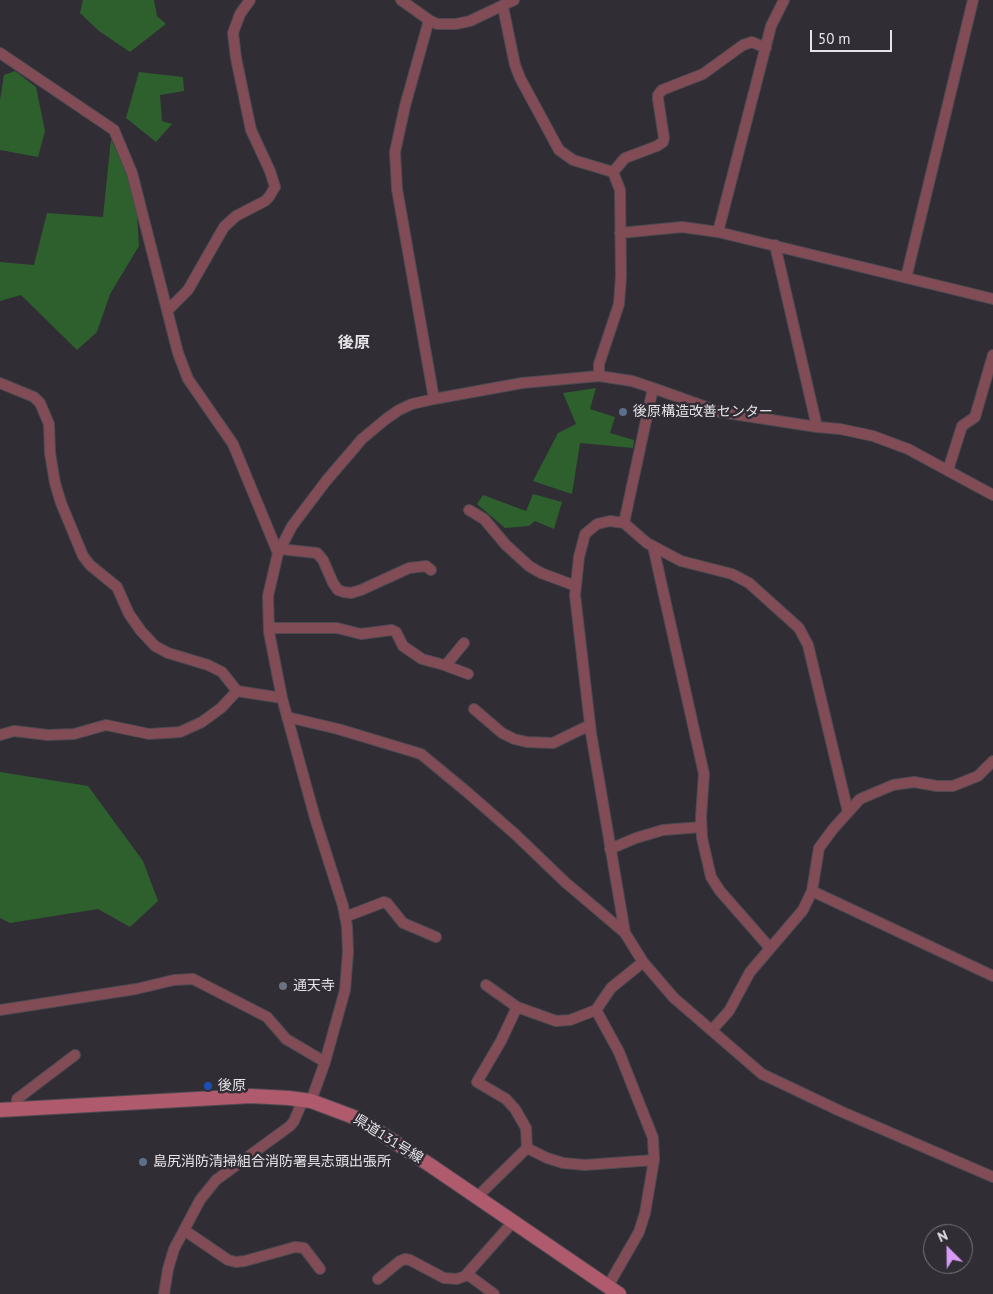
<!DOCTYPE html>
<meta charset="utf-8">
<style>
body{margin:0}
#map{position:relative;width:993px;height:1294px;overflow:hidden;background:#302d34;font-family:"PT Sans",sans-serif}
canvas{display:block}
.north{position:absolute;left:923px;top:1224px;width:50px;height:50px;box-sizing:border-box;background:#302d34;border:1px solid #79767c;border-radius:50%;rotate:337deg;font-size:14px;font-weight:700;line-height:20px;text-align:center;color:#e6e4e8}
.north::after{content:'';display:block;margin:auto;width:18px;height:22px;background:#d89af8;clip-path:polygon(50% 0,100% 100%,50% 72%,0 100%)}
.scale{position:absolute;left:810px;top:30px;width:82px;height:22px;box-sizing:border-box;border:2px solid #e6e4e8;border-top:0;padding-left:6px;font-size:15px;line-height:18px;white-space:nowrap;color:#e6e4e8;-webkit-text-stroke:4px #302d34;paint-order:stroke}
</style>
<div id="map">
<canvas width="993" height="1294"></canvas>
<div class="north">N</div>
<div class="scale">50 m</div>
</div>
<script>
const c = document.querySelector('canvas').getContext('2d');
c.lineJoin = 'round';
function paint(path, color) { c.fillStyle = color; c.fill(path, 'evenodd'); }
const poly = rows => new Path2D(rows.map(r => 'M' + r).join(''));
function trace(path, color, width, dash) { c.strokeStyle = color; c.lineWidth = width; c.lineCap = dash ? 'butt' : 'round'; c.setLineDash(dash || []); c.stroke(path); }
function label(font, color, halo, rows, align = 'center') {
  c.font = font + ' "PT Sans","Noto Sans JP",sans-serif'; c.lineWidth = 5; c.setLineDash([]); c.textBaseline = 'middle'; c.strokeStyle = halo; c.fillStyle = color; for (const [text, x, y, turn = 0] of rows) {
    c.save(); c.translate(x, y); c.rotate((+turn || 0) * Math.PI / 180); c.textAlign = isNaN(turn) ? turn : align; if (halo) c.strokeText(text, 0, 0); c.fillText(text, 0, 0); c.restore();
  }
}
const green = poly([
 [83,0,154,0,157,16,166,24,130,52,99,31,80,13],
 [15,71,36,87,45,131,38,157,0,150,0,100,4,75],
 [139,72,183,77,184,91,160,95,162,121,172,124,156,142,126,118],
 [111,139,127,175,137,214,139,246,110,294,97,332,77,350,21,295,0,301,0,262,34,265,47,213,103,217],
 [596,388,590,409,615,417,610,433,634,440,633,448,580,443,572,494,533,481,558,433,576,424,563,393],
 [533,494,562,502,554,529,535,521,529,526,505,528,477,504,483,495,526,511],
 [0,772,88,786,143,861,158,901,130,927,98,909,10,923,0,918]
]);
const minor = poly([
 [401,0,429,20,437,24,456,24,470,21,514,0],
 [503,7,515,65,520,78,559,150,573,160,613,172],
 [429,20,405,106,395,152,397,189,434,399],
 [0,53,114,130,132,173,178,353,188,379,233,444,278,553],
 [613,172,625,158,657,146,663,142,664,138,658,99,658,95,662,90,703,74,743,45,752,42,766,48],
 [718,232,771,26,784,0],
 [620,233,682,227,718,232,993,299],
 [775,245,817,427],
 [906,278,973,0],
 [168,310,188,290,224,227,236,216,265,201,269,197,275,187,270,171,251,130,236,58,233,33,240,14,250,0],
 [599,376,599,364,619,304,621,276,620,190,613,172],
 [0,383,34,397,40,403,49,424,50,453,55,483,61,503,83,556,90,565,117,587,129,614,141,631,155,646,168,653,208,665,222,672,237,691,282,698],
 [948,470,962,426,975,417,993,355],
 [469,510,484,519,506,545,529,566,541,573,576,586],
 [624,523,653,388],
 [653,546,704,774,701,817,702,838,711,877,720,891,770,948],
 [280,549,317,553,323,560,333,583,338,590,344,592,351,593,361,590,409,568,426,566,431,570],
 [269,628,337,628,361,634,392,630,396,632,403,646,422,659,444,665,468,674],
 [446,665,464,643],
 [474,709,502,733,514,739,527,742,553,743,590,725],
 [287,717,338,729,421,754,467,792,515,834,565,882,625,933,643,962,674,998,762,1074,840,1111,993,1177],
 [0,735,14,731,48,735,74,734,106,725,149,734,180,732,202,722,221,708,237,691],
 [610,849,636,838,663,830,701,827],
 [812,891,993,976],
 [345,917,384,902,387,903,403,923,436,937],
 [625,933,591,733,575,595,579,557,585,534,597,524,610,521,624,523,647,543,681,561,732,574,749,583,799,628,808,645,848,812],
 [486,985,517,1007,556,1021,570,1020,596,1010],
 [0,1010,136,989,174,980,193,979,267,1017,286,1039,325,1062],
 [712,1030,729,1011,750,972,803,910,812,891,819,848,833,829,860,799,893,785,914,782,937,786,953,786,978,776,993,761],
 [311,1101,325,1062,345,990,348,952,347,926,343,906,315,818,282,698,269,632,268,596,278,553,292,526,326,481,362,439,386,419,399,410,412,404,434,399,522,383,599,376,632,381,653,388,720,412,817,427,840,429,873,436,908,449,993,495],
 [17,1109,17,1099,75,1055],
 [527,1148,547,1158,563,1163,585,1165,654,1160],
 [477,1197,527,1148,526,1128,515,1109,506,1099,477,1082,501,1041,517,1007],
 [184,1230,228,1260,236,1262,245,1261,295,1247,304,1248,320,1269],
 [467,1274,494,1294],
 [378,1279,400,1261,405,1259,410,1260,444,1278,457,1279,465,1276,513,1222],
 [608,1286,639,1232,645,1213,654,1160,653,1138,619,1052,596,1010,611,988,643,962],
 [164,1294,168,1269,174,1249,200,1200,216,1180,290,1126,294,1121,303,1100]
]);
const secondary = poly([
 [0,1110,251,1096,289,1098,311,1101,359,1119,430,1165,619,1294]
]);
const markers = [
 [623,412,5,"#5c6f8a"],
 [283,986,5,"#6b7280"],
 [208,1086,5,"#1a4fb4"],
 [143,1162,5,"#5c6f8a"]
];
const poiNames = [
 ["後原構造改善センター",633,412],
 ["通天寺",293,986],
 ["後原",218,1086],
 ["島尻消防清掃組合消防署具志頭出張所",153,1162]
];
const streetNames = [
 ["県道131号線",388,1139,32]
];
const quarterNames = [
 ["後原",354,343]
];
paint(green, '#2e602e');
trace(minor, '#4d4a51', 12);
trace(secondary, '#4d4a51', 16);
trace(minor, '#824c57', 10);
trace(secondary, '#b05b6d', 14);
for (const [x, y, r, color] of markers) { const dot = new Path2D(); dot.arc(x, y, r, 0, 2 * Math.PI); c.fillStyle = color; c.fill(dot); trace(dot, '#302d34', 2); }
label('14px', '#e6e4e8', '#302d34', poiNames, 'left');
label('14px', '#e6e4e8', '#302d34', streetNames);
label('bold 16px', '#e6e4e8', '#302d34', quarterNames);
</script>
